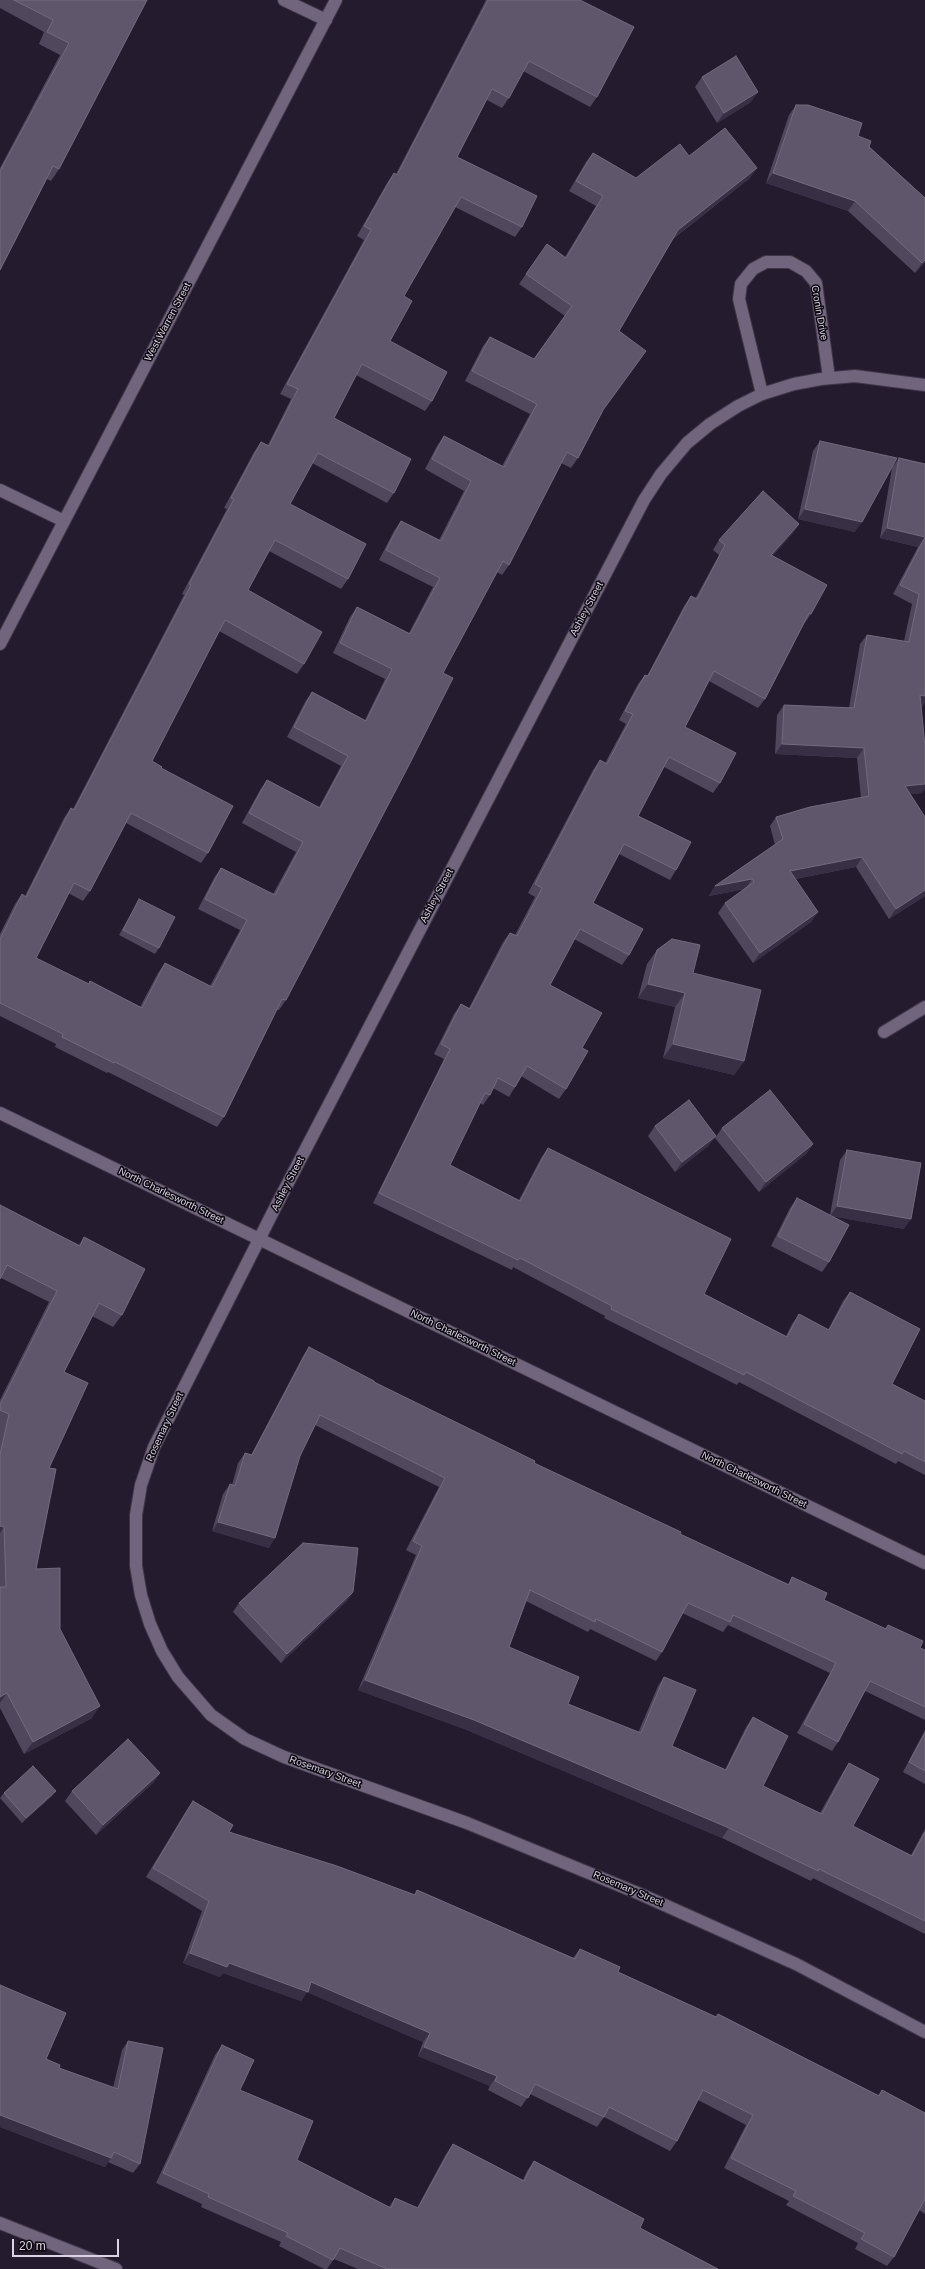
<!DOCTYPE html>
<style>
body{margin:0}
#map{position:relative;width:925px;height:2269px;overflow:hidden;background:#251b2f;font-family:Helvetica,sans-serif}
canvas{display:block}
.scale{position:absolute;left:12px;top:2239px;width:107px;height:18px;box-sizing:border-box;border:2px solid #dbd5e3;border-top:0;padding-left:5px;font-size:12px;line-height:14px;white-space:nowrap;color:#dbd5e3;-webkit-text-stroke:3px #0c0810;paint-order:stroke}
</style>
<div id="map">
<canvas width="925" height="2269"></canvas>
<div class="scale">20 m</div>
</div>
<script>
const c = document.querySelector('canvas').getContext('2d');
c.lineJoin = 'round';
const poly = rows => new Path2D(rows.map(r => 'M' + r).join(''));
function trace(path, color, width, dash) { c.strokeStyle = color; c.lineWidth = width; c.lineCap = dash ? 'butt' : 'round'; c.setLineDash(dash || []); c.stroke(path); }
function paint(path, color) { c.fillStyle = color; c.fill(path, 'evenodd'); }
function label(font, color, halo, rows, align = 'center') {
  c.font = font + ' Helvetica,sans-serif'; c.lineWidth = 3; c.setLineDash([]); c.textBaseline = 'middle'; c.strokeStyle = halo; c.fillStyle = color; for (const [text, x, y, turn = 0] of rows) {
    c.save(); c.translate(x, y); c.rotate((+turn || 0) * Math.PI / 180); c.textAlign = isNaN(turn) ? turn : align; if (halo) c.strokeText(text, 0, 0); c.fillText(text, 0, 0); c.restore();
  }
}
const lane = poly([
 [762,394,739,299,741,284,753,269,766,262,790,262,806,271,816,283,829,378]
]);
const street = poly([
 [284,0,326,20],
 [925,385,855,376,821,379,794,384,762,394,738,406,710,424,687,443,661,474,644,500,277,1204,154,1447,141,1485,136,1515,136,1566,141,1595,150,1624,162,1651,178,1677,211,1715,245,1739,284,1757,467,1823,640,1894,796,1964,925,2032],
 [0,490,64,521],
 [884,1032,925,1007],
 [0,1113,925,1563],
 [0,2223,116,2269]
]);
const secondary = poly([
 [0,644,336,0]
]);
const wall = poly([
 [0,0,147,0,59,169,51,181,47,179,0,270,0,168,60,55,39,44,44,32,0,8],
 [486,0,580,0,597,97,590,107,523,71,509,98,502,108,487,100,457,157,522,227,515,237,455,207,404,296,390,341,432,401,425,411,356,375,334,418,394,493,387,503,312,463,290,504,348,579,341,589,269,551,248,590,304,664,297,674,219,631,152,761,161,768,208,853,201,863,126,823,90,891,83,901,68,893,36,958,88,984,90,981,140,1007,158,973,165,963,210,986,240,930,198,909,214,878,221,868,273,894,296,852,242,823,260,790,267,780,319,807,341,766,287,737,305,702,312,692,365,720,385,679,333,653,350,617,357,607,409,633,433,587,379,560,394,531,401,521,439,540,464,491,425,469,437,446,444,436,502,466,530,414,465,381,483,346,490,337,534,359,565,316,519,284,547,244,565,257,596,206,569,191,586,162,593,153,636,178,689,156,750,178,673,239,619,331,603,411,578,458,571,468,561,463,509,565,502,575,497,572,443,673,286,1000,279,1010,277,1010,224,1117,217,1127,108,1072,107,1073,55,1047,56,1044,0,1016,0,934,15,904,22,894,25,896,64,818,71,808,73,809,184,595,182,594,227,509,224,508,254,452,261,442,268,445,291,399,280,394,364,240,357,236,387,183,394,173,396,174],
 [702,77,751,102,717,123,695,87],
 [796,105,858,136,925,198,925,262,915,273,848,211,766,183,789,115],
 [820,441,855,532,798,519,813,451],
 [899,458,925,464,922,707,921,707,922,793,911,794,925,896,889,919,856,867,795,879,818,912,811,922,753,963,718,913,725,903,745,889,709,896,715,886,775,845,770,826,776,817,861,798,857,758,775,754,777,715,784,705,849,708,860,644,867,635,904,641,912,604,893,594,918,547,880,538,892,468],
 [793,533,772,556,811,614,804,624,765,699,758,708,709,681,685,727,720,783,713,793,664,767,638,816,676,870,670,880,619,854,593,903,629,955,622,965,574,939,550,985,582,1048,566,1089,559,1099,521,1076,515,1087,509,1097,493,1088,490,1095,483,1105,480,1103,450,1165,519,1200,541,1158,548,1148,704,1294,786,1336,792,1324,799,1314,828,1330,843,1301,850,1292,892,1384,925,1401,925,1475,898,1461,896,1464,739,1382,737,1385,604,1318,605,1316,513,1267,512,1270,373,1203,444,1059,434,1054,454,1014,461,1004,469,1008,503,942,510,933,515,935,535,897,528,893,593,770,600,760,605,763,626,724,619,720,638,684,645,675,647,676,684,606,691,596,695,599,719,555,713,550,719,540],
 [139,899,159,948,155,954,119,935,136,905],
 [657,950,693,973,744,1061,734,1075,663,1058,675,1007,638,998,647,964],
 [655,1126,716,1136,708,1146,675,1172,648,1136],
 [722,1128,813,1144,806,1154,759,1192,715,1138],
 [847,1150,904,1229,832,1216,829,1262,822,1272,771,1246,790,1208,797,1198,830,1215,840,1160],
 [0,1205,79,1245,84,1237,122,1315,113,1327,92,1316,64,1372,49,1468,36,1569,60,1629,92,1718,24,1754,0,1708,0,1400,49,1302,1,1278],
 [309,1347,374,1382,534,1463,680,1534,788,1584,792,1577,824,1600,885,1629,888,1625,920,1648,925,1650,925,1720,865,1691,838,1742,832,1751,797,1733,830,1673,728,1625,723,1632,682,1613,662,1652,656,1661,590,1629,588,1632,526,1601,509,1647,568,1704,638,1733,658,1686,664,1677,672,1746,725,1770,746,1727,753,1717,763,1786,820,1813,843,1772,849,1763,853,1826,911,1855,925,1829,925,1934,813,1878,811,1881,722,1838,467,1730,358,1690,416,1555,406,1550,439,1487,315,1425,300,1456,269,1548,212,1531,223,1494,230,1484,232,1485,238,1463,245,1453,251,1455,303,1356],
 [353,1592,347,1601,281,1663,233,1612,239,1603],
 [925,1730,925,1784,903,1772],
 [160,1773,153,1783,96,1835,65,1801,72,1791],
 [4,1793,52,1796,22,1823,0,1798],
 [193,1801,229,1832,414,1895,417,1890,573,1958,580,1949,618,1972,716,2017,718,2014,878,2095,882,2090,925,2113,925,2214,919,2210,894,2257,887,2266,855,2249,858,2243,786,2205,789,2201,724,2168,746,2125,698,2100,677,2141,670,2151,604,2117,597,2127,530,2094,521,2107,488,2090,490,2086,418,2056,423,2042,307,1992,301,2001,223,1973,220,1977,183,1963,202,1911,146,1877,186,1811],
 [0,1985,46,2059,59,2068,113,2088,122,2050,128,2041,140,2164,133,2173,108,2162,105,2167,0,2127],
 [222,2045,240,2090,297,2160,389,2207,395,2198,417,2208,446,2154,453,2144,523,2180,527,2171,534,2161,640,2228,718,2269,358,2269,334,2259,327,2269,324,2269,279,2246,281,2242,201,2207,202,2204,156,2183,215,2055]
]);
const shadedWall = poly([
 [758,92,751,102,717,123,724,113],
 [757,168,750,178,671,240,678,230],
 [773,173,855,201,848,211,766,183],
 [925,260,925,262,915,273,922,263],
 [805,509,862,522,855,532,798,519],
 [799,524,793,533,765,565,771,555],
 [887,528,925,537,918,547,880,538],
 [920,695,925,696,925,703,922,707,913,705],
 [782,744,864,748,857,758,775,754],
 [925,784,925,789,922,793,898,796,905,786],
 [862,857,856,867,783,881,790,871],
 [752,879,745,889,709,896,715,886],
 [925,890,925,896,889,919,896,909],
 [818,912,811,922,753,963,760,953],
 [648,984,685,993,675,1007,638,998],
 [673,1044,744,1061,734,1075,663,1058],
 [716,1136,708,1146,675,1172,682,1162],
 [813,1144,806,1154,759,1192,766,1182],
 [837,1206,911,1219,904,1229,830,1216],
 [218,1522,275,1538,269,1548,212,1531],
 [0,1526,4,1527,0,1533],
 [353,1592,347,1601,281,1663,287,1654],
 [365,1680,474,1720,729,1828,722,1838,467,1730,358,1690],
 [7,1693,0,1703,0,1697],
 [100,1706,92,1718,24,1754,33,1742],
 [160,1773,153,1783,96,1835,103,1825],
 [56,1791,52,1796,22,1823,26,1818],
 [190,1953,311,1982,430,2033,423,2042,307,1992,301,2001,223,1973,220,1977,183,1963],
 [424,2047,497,2076,490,2086,418,2056],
 [0,2115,111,2158,105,2167,0,2127]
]);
const building = poly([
 [14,0,147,0,59,169,53,166,0,270,0,171,69,43,47,32,53,20,14,0],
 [488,0,580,0,634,27,597,97,529,61,509,98,492,89,457,157,537,196,522,227,461,197,404,296,412,301,390,341,447,372,432,401,362,364,334,418,411,459,394,493,318,453,290,504,366,544,348,579,275,540,248,590,322,632,304,664,225,620,152,761,162,767,161,768,233,806,208,853,131,813,90,891,74,883,36,958,89,984,90,981,142,1008,165,963,212,987,247,920,205,899,221,868,275,895,303,842,249,813,267,780,320,808,348,756,294,727,312,692,366,721,392,669,340,643,357,607,410,634,440,578,386,550,401,521,441,541,471,481,432,459,444,436,504,467,537,404,472,371,490,337,534,359,572,306,526,274,547,244,566,258,603,196,576,181,593,153,636,178,680,144,689,156,725,128,757,168,678,230,619,331,646,351,603,410,578,458,567,452,509,565,503,561,443,673,453,678,409,765,286,1000,282,999,224,1117,115,1062,114,1063,62,1037,63,1034,0,1003,0,939,22,894,26,897,71,808,74,810,191,585,189,584,234,499,231,498,261,442,269,446,298,389,287,384,371,230,364,226,394,173,397,175,488,0],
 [736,56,758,92,724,113,702,77,736,56],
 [796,105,808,105,862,123,858,136,871,141,869,147,925,198,925,260,922,263,855,201,773,173,796,105],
 [820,441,897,458,862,522,805,509,820,441],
 [899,458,925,464,925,696,920,695,925,746,925,784,905,786,925,817,925,890,896,909,862,857,790,871,818,912,760,953,725,903,754,882,752,879,715,886,783,839,776,817,810,807,869,796,864,748,782,744,784,705,854,708,867,635,909,642,919,594,900,585,925,537,887,528,899,458],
 [763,491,799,524,771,555,827,585,811,614,809,613,765,699,714,671,685,727,736,753,720,783,669,757,638,816,691,842,676,870,624,844,593,903,643,929,629,955,580,929,550,985,602,1013,582,1048,588,1051,566,1089,527,1066,515,1087,498,1078,490,1095,485,1093,450,1165,520,1201,548,1148,731,1239,704,1294,787,1337,799,1314,829,1330,850,1292,920,1329,892,1384,925,1401,925,1462,904,1451,902,1454,746,1372,744,1375,611,1309,612,1306,520,1258,518,1260,379,1193,450,1049,441,1044,461,1004,470,1009,510,933,517,936,542,888,535,884,600,760,607,764,633,714,625,711,645,675,648,676,691,596,697,599,725,545,719,540,763,491],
 [139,899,175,917,159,948,123,930,139,899],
 [672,939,700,945,693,973,761,990,744,1061,673,1044,685,993,648,984,657,950,672,939],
 [770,1090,813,1144,766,1182,722,1128,770,1090],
 [689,1100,716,1136,682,1162,655,1126,689,1100],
 [847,1150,921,1163,911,1219,837,1206,847,1150],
 [797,1198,849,1225,829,1262,778,1236,797,1198],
 [0,1205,80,1246,84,1237,145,1269,122,1315,99,1303,64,1372,88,1383,49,1468,56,1469,36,1569,60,1568,60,1629,100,1706,33,1742,7,1693,0,1697,0,1587,6,1587,4,1527,0,1526,0,1455,9,1414,0,1410,0,1405,57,1291,7,1265,0,1279,0,1205],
 [309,1347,374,1381,374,1382,535,1461,534,1463,681,1532,680,1534,789,1585,792,1577,827,1593,824,1600,886,1629,888,1625,923,1641,920,1648,925,1650,925,1707,870,1681,838,1742,804,1724,836,1663,733,1615,730,1622,688,1603,662,1652,596,1619,595,1622,530,1590,509,1647,579,1677,568,1704,641,1733,664,1677,696,1690,672,1746,726,1770,753,1717,788,1736,763,1786,822,1814,849,1763,879,1779,853,1826,912,1856,925,1832,925,1921,819,1869,818,1871,729,1828,474,1720,365,1680,422,1546,413,1541,445,1478,320,1415,300,1456,275,1538,218,1522,230,1484,235,1486,245,1453,252,1455,309,1347],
 [303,1543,358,1548,353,1592,287,1654,239,1603,303,1543],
 [925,1733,925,1771,909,1762,925,1733],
 [128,1739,160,1773,103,1825,72,1791,128,1739],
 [33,1766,56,1791,26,1818,4,1793,33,1766],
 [193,1801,233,1825,229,1832,337,1866,415,1895,417,1890,575,1959,580,1949,620,1967,618,1972,716,2017,718,2014,879,2096,882,2090,925,2113,925,2200,925,2199,894,2257,861,2239,865,2233,793,2196,796,2191,731,2158,753,2115,703,2090,677,2141,609,2107,604,2117,535,2084,528,2098,495,2081,497,2076,424,2047,430,2033,311,1982,308,1992,229,1963,227,1967,190,1953,209,1901,153,1868,193,1801],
 [0,1985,66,2013,46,2059,60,2065,59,2068,118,2089,128,2041,163,2048,140,2164,114,2152,111,2158,0,2115,0,1985],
 [222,2045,254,2060,240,2090,313,2121,297,2160,391,2208,395,2198,418,2208,453,2144,524,2181,534,2161,644,2219,640,2228,718,2269,387,2269,340,2248,333,2260,286,2236,288,2233,208,2197,209,2194,163,2173,222,2045]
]);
const streetNames = [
 ["Cronin Drive",819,313,80],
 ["West Warren Street",168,322,-62],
 ["Ashley Street",587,609,-62],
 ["Ashley Street",437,896,-62],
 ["Ashley Street",288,1184,-63],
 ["North Charlesworth Street",171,1196,26],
 ["North Charlesworth Street",463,1338,26],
 ["Rosemary Street",165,1427,-65],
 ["North Charlesworth Street",754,1480,26],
 ["Rosemary Street",325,1772,20],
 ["Rosemary Street",628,1889,23]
];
trace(lane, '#3f3748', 14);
trace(street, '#3f3748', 14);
trace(secondary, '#3f3748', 14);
trace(lane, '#70657d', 12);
trace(street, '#70657d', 12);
trace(secondary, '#70657d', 12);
paint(wall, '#51475d');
paint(shadedWall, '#392f45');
paint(building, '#60566b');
trace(building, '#736a7e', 1);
label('10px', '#dbd5e3', '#0c0810', streetNames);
</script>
